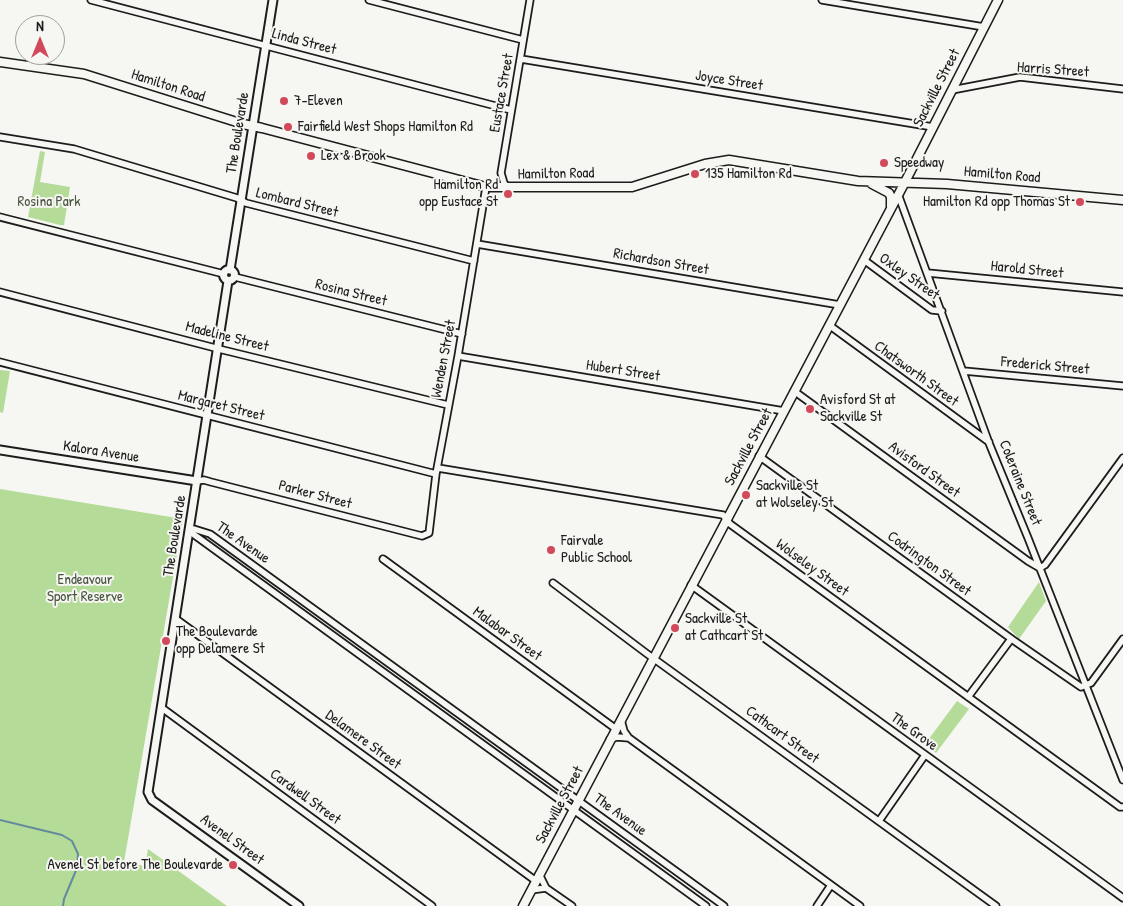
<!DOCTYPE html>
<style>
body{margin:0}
#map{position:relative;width:1123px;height:906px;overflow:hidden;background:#f6f6f2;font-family:"Patrick Hand",sans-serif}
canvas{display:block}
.north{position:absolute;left:15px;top:15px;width:50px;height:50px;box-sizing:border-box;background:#f6f6f2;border:1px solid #9f9f9c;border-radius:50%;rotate:0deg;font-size:14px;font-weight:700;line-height:20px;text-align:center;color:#1c1c1c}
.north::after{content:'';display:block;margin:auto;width:18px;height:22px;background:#d1495b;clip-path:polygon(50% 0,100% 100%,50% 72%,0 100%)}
</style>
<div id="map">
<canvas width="1123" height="906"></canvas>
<div class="north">N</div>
</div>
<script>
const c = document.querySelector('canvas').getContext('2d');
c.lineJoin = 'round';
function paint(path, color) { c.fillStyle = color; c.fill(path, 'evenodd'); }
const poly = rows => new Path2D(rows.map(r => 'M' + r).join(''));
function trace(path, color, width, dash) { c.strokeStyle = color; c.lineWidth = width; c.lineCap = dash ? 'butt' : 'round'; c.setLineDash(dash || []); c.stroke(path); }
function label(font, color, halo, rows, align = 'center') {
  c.font = font + ' "Patrick Hand",sans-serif'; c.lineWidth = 4; c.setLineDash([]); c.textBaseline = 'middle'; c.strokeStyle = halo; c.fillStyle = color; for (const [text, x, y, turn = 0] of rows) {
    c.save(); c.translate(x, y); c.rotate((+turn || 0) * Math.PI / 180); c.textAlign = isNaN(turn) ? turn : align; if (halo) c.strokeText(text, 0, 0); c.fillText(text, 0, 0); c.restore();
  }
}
const green = poly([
 [40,151,45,152,40,182,70,187,64,225,60,225,28,217],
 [0,370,10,371,3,413,0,412],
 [0,489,183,519,124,862,145,866,148,849,227,906,0,906],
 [1039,582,1046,601,1019,639,1008,627],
 [957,701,969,709,936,753,925,744]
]);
const stream = poly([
 [0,820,62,835,72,841,78,854,77,868,64,899,63,906]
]);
const minor = poly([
 [91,0,511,110],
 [369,0,523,40],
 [822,0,984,27],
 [521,59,933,127],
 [952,90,1020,77,1123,89],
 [0,137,74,149,237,198,246,203,474,261],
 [508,188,504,183,501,173,530,0],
 [898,194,989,443,1028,538,1123,780],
 [0,217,224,274],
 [477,244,840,305],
 [864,260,932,310,942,311],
 [928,273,1123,292],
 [235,277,462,334],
 [0,292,223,350,448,405],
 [829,325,989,442],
 [458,356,784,411],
 [0,362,436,474],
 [964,371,1123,386],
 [794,391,1028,561,1040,568],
 [759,456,1013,640,1081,687,1091,683,1123,639],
 [438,468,723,515,730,524,1120,807,1123,807],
 [197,481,204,480,211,482,422,536,429,533,436,474,458,356,486,187],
 [189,531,194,529,210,534,724,906],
 [189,531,706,906],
 [383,559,616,729],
 [1040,568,1045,565,1123,458],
 [553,583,646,653,996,906],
 [691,585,1123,898],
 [176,619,536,881],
 [968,697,1011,639],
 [162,708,432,906],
 [621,720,624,731,629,738,860,906],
 [610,739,617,737,629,738],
 [879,821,925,755],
 [539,874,546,888,572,906],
 [531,890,546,888],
 [817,906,831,885]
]);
const tertiary = poly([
 '223.5 275a5.5 5.5 0 1 1 11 0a5.5 5.5 0 1 1-11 0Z',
 [230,270,273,0],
 [228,281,148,792,152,800,299,906],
 [0,450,197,481]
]);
const secondary = poly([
 [0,62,84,74,243,124,262,128,486,187,632,187,705,164,729,160,858,181,947,184,1123,200],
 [872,184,889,193,891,197,891,207],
 [523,906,905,182,998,0]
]);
const markers = [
 [284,101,5,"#d1495b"],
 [288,127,5,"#d1495b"],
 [311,156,5,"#d1495b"],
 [884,163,5,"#d1495b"],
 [695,174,5,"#d1495b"],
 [508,194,5,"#d1495b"],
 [1080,202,5,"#d1495b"],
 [810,409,5,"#d1495b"],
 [746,495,5,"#d1495b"],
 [551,550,5,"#d1495b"],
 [675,628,5,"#d1495b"],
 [166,641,5,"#d1495b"],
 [233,865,5,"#d1495b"]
];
const streetNames = [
 ["Linda Street",304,42,15],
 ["Harris Street",1053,70,4],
 ["Joyce Street",729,81,9],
 ["Hamilton Road",168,86,18],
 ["Sackville Street",937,88,-63],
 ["Eustace Street",502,93,-80],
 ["The Boulevarde",238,133,-81],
 ["Hamilton Road",556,174,-1],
 ["Hamilton Road",1002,175,5],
 ["Lombard Street",297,203,14],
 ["Richardson Street",661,262,10],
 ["Harold Street",1027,270,6],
 ["Oxley Street",909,277,35],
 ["Rosina Street",351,293,14],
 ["Madeline Street",227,337,14],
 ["Wenden Street",444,359,-79],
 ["Frederick Street",1045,366,5],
 ["Hubert Street",623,371,9],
 ["Chatsworth Street",916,374,36],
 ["Margaret Street",221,406,14],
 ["Sackville Street",749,447,-62],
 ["Kalora Avenue",101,452,9],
 ["Avisford Street",924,470,36],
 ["Coleraine Street",1020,483,68],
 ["Parker Street",315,495,15],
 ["The Boulevarde",175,536,-81],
 ["The Avenue",243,543,35],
 ["Codrington Street",929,564,36],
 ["Wolseley Street",812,568,36],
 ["Malabar Street",507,634,36],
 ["The Grove",914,732,36],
 ["Cathcart Street",782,735,36],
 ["Delamere Street",363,740,36],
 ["Cardwell Street",305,797,36],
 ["Sackville Street",560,805,-62],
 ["The Avenue",620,815,36],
 ["Avenel Street",232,840,36]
];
const poiNames = [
 ["7-Eleven",294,101],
 ["Fairfield West Shops Hamilton Rd",298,127],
 ["Lex & Brook",321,156],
 ["Speedway",894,163],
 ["135 Hamilton Rd",705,174],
 ["Hamilton Rd",498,185,"right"],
 ["opp Eustace St",498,202,"right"],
 ["Hamilton Rd opp Thomas St",1070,202,"right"],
 ["Avisford St at",820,400],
 ["Sackville St",820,417],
 ["Sackville St",756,486],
 ["at Wolseley St",756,503],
 ["Fairvale",561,541],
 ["Public School",561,558],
 ["Sackville St",685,619],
 ["at Cathcart St",685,636],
 ["The Boulevarde",176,632],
 ["opp Delamere St",176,649],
 ["Avenel St before The Boulevarde",223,865,"right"]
];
const parkNames = [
 ["Rosina Park",49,202],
 ["Endeavour",85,580],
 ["Sport Reserve",85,597]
];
paint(green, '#b4dc98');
trace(stream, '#648a9e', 2);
trace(minor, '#1c1c1c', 9);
trace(tertiary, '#1c1c1c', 11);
trace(secondary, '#1c1c1c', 11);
trace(minor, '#f6f6f2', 5.5);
trace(tertiary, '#f6f6f2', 7);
trace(secondary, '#f6f6f2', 8);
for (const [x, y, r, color] of markers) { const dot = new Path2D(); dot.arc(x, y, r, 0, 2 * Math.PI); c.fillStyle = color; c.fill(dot); trace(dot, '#f6f6f2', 2); }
label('15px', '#1c1c1c', '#f6f6f2', streetNames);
label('15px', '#1c1c1c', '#f6f6f2', poiNames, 'left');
label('15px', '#4a5641', '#f6f6f2', parkNames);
</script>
